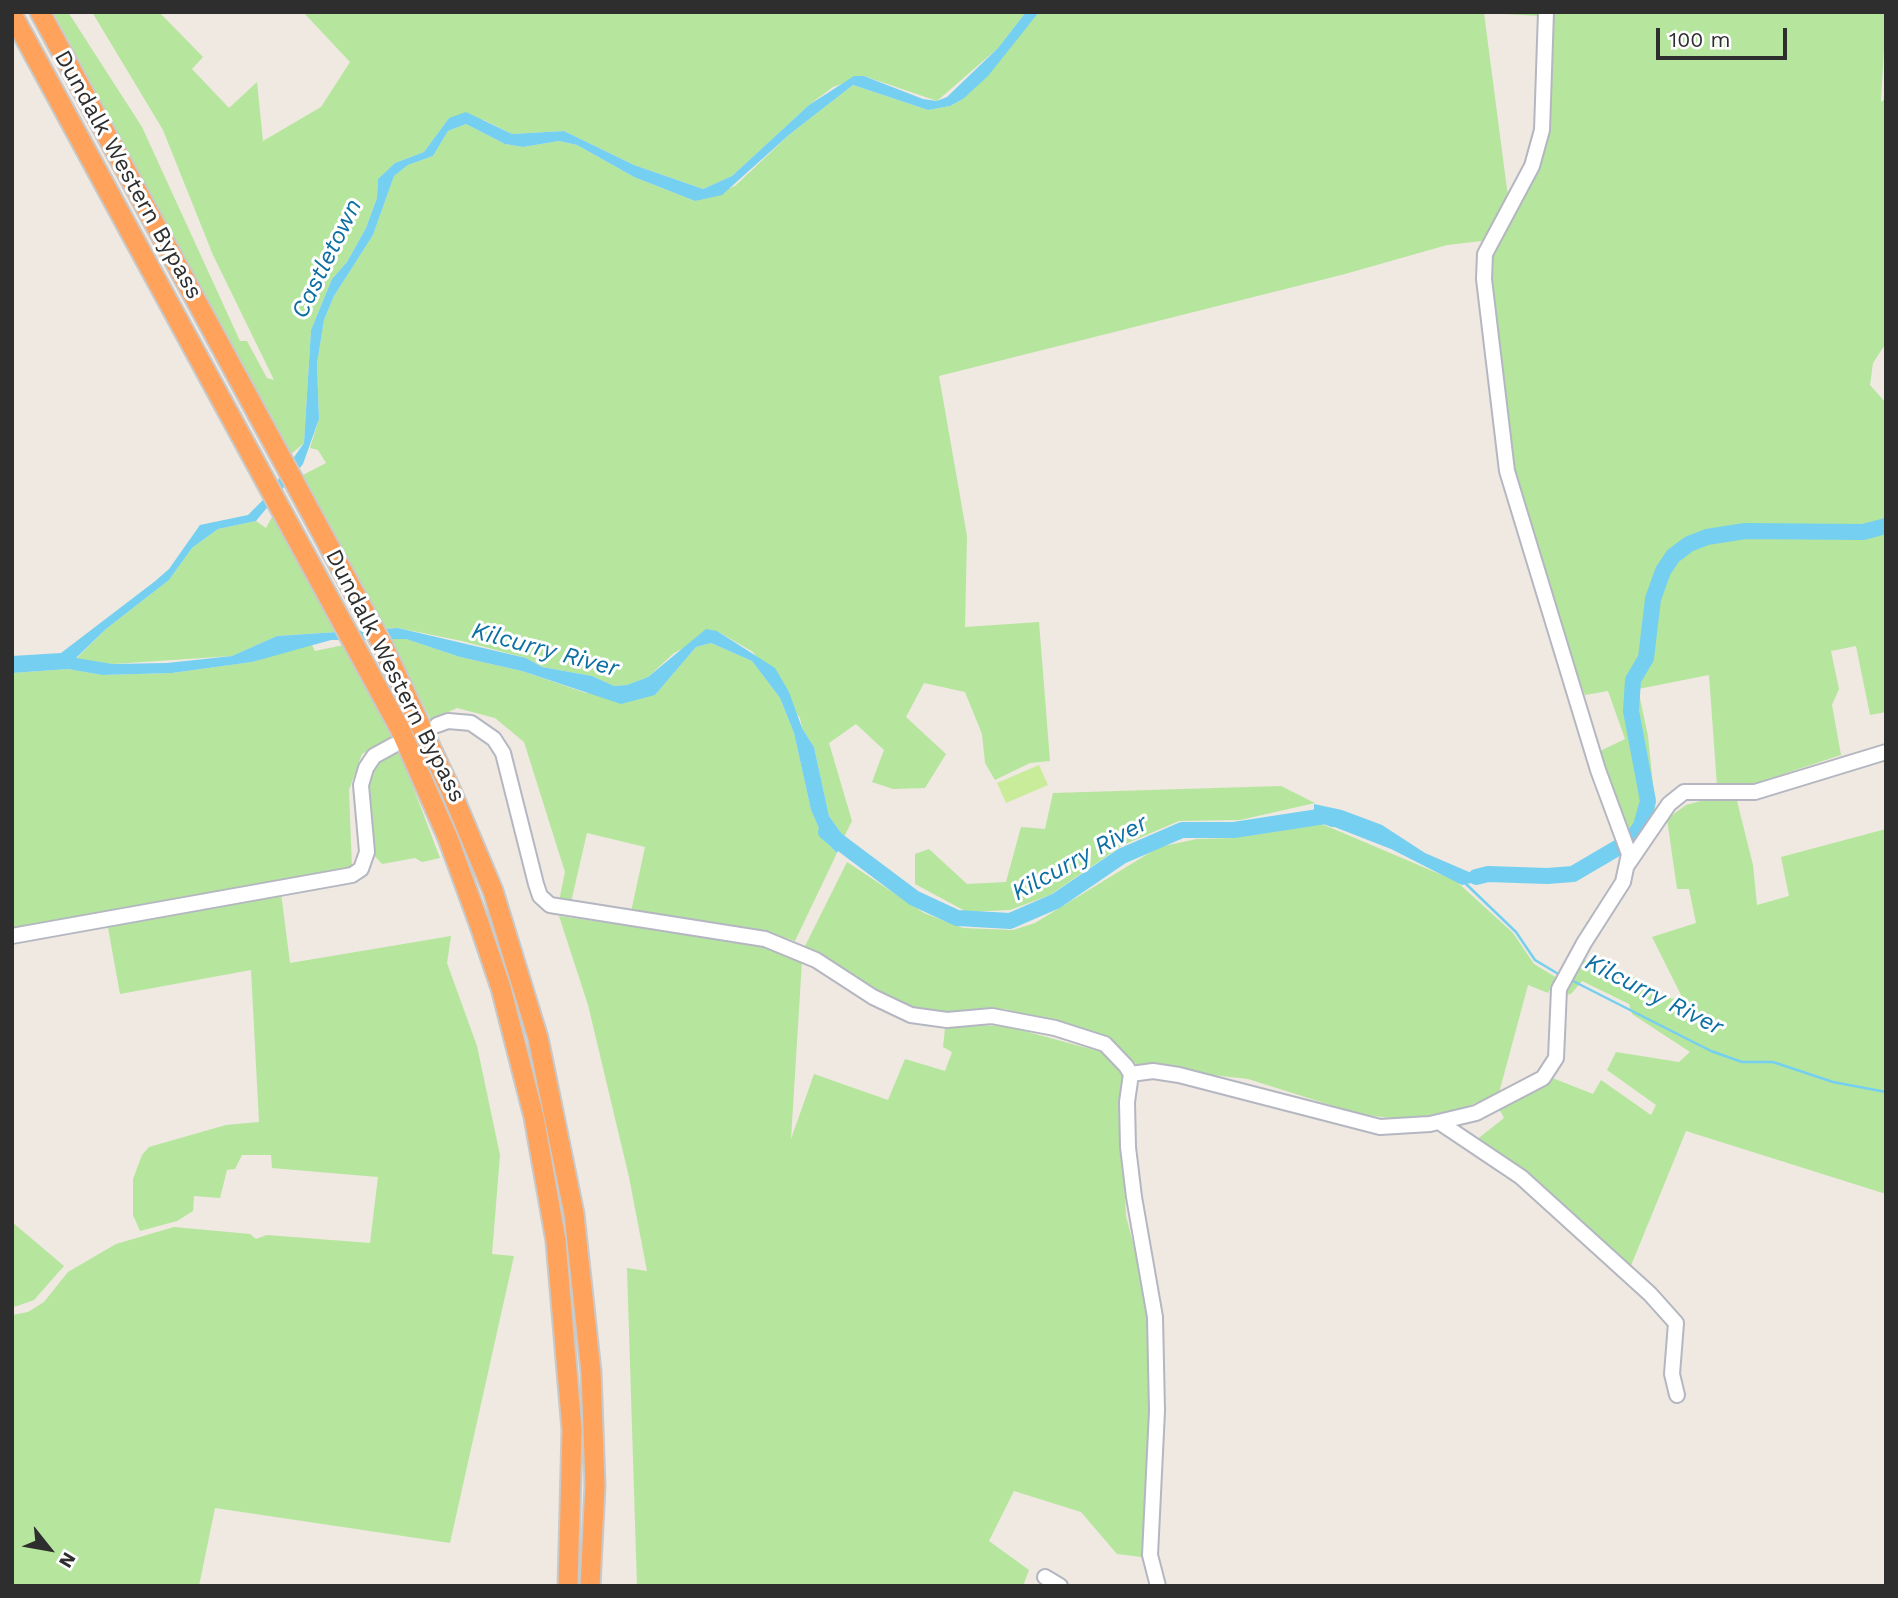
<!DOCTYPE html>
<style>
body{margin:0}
#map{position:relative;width:1898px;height:1598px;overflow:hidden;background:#efe9e1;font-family:"Work Sans",sans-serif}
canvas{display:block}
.frame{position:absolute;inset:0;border:14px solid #2e2e2e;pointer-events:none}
.north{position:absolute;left:14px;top:1514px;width:70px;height:70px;-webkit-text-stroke:5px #fff;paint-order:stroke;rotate:121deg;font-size:19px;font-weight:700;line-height:28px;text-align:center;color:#2e2e2e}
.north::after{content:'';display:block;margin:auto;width:24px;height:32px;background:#2e2e2e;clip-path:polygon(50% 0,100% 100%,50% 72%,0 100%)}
.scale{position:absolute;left:1656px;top:28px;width:131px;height:32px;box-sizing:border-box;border:4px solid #2e2e2e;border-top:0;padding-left:9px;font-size:21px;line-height:24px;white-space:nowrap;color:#2e2e2e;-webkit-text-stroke:5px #fff;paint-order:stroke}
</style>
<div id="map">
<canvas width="1898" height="1598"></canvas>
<div class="frame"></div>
<div class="north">N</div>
<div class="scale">100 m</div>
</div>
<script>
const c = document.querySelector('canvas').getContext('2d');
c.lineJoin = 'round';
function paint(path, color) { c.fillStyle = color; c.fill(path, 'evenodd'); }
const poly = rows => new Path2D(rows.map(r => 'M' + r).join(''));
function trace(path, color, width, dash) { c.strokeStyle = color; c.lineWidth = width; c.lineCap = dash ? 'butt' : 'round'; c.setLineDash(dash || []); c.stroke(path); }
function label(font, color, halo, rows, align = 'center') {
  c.font = font + ' "Work Sans",sans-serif'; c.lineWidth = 6; c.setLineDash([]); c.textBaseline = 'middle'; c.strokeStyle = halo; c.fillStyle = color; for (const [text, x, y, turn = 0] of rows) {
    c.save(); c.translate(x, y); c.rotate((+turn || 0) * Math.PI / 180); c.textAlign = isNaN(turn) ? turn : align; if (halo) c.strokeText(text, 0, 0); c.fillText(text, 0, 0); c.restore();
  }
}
const green = poly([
 [53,12,68,12,142,127,240,341,247,341,267,378,274,380,213,255,163,130,92,12,159,12,203,57,192,69,229,108,257,82,263,141,321,107,350,62,303,12,1026,12,998,48,937,101,864,76,833,87,809,105,732,176,703,189,634,165,564,131,512,134,484,120,449,118,424,152,395,163,378,179,377,198,366,228,347,262,332,279,311,330,304,443,290,455],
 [1039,12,1541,12,1541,16,1484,13,1508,197,1482,241,1447,245,1345,274,939,376,967,536,965,627,1039,622,1050,761,1030,763,995,780,985,763,982,734,965,692,924,683,906,717,946,754,925,788,893,789,872,782,884,750,856,724,829,743,852,821,844,837,829,816,814,747,802,728,800,718,753,652,717,631,674,653,648,677,627,685,614,686,592,676,542,667,526,658,462,641,398,628,383,629,301,476,326,463,318,450,310,448,319,419,317,364,324,320,334,296,373,235,394,176,408,165,433,156,448,131,466,124,505,144,523,147,559,141,577,145,634,177,695,201,735,186,790,134,853,85,928,110,950,106,963,99],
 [1552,12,1886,12,1881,102,1886,98,1886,343,1873,363,1870,385,1886,403,1886,712,1870,715,1856,646,1831,651,1839,689,1832,705,1841,755,1747,786,1717,786,1709,675,1638,689,1648,736,1656,814,1632,851,1622,831,1600,751,1625,739,1608,691,1585,695,1551,613,1513,477,1488,271,1496,243,1540,163,1550,116],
 [274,513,338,632,277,636,232,656,113,664,76,659,106,629,169,580,192,548,218,529,256,521,266,528],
 [390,639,406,639,460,657,522,671,586,693,655,695,696,647,711,643,752,661,780,698,794,733,811,810,824,840,837,853,795,941,761,930,631,912,645,847,587,833,571,902,559,901,565,872,524,742,495,718,457,708,431,720],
 [311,643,315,651,344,645,392,738,362,754,349,790,352,868,12,930,12,673,68,669,102,675,172,673,252,662],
 [399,750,440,858,422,862,415,858,382,864,371,852,366,785,373,767],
 [1281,786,1315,803,1240,820,1179,821,1123,845,1050,895,1010,910,967,912,915,884,915,854,929,849,967,884,1006,882,1021,827,1045,829,1053,793],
 [1708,799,1737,801,1753,865,1757,905,1789,896,1781,857,1886,829,1886,1194,1686,1131,1630,1268,1475,1141,1504,1118,1498,1107,1550,1077,1593,1094,1601,1080,1651,1115,1656,1105,1607,1070,1616,1052,1679,1062,1690,1052,1632,1014,1629,1004,1582,981,1571,994,1565,995,1581,957,1611,978,1636,977,1672,999,1681,995,1652,937,1696,923,1689,889,1677,889,1667,819,1686,805],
 [1322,824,1456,881,1513,933,1534,964,1557,978,1548,993,1528,985,1499,1093,1440,1118,1405,1120,1359,1114,1248,1079,1142,1067,1129,1060,1107,1039,1005,1009,938,1015,905,1007,804,948,847,862,924,913,963,928,1013,930,1035,923,1159,847,1197,839,1233,838],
 [281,893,290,963,451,936,447,963,477,1046,500,1155,492,1254,514,1256,450,1543,215,1508,199,1586,12,1586,12,1315,28,1312,44,1302,68,1272,116,1244,174,1227,250,1234,256,1239,267,1235,370,1243,378,1177,272,1168,271,1155,242,1155,235,1169,227,1170,220,1198,194,1196,193,1211,177,1221,140,1231,133,1215,133,1179,142,1155,149,1147,226,1125,259,1122,251,970,120,994,107,922],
 [559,916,767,946,802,961,791,1139,814,1074,888,1100,905,1059,945,1071,952,1052,943,1047,945,1028,1002,1025,1102,1052,1125,1075,1120,1114,1126,1216,1142,1278,1147,1315,1151,1439,1142,1557,1117,1554,1081,1512,1014,1491,989,1541,1029,1570,1023,1586,637,1586,627,1268,647,1271,629,1177,588,1005],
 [12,1222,64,1266,34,1300,17,1306,12,1307]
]);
const pitch = poly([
 [1039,765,1048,785,1006,803,997,783]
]);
const water = poly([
 [1026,12,1039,12,988,76,963,99,950,106,928,110,853,85,790,134,722,195,695,201,634,177,577,145,559,141,523,147,505,144,466,124,448,131,433,156,408,165,394,176,373,235,334,296,324,320,317,364,319,419,303,464,256,521,218,529,192,548,169,580,106,629,76,658,113,664,167,663,232,656,277,636,398,628,526,658,542,667,592,676,614,686,627,685,648,677,706,629,717,631,775,668,789,692,802,728,814,747,829,816,844,837,837,853,824,840,811,810,794,733,780,698,752,661,711,643,696,647,655,695,621,704,522,671,460,657,406,639,331,640,252,662,172,673,102,675,68,669,12,673,12,656,61,653,154,582,169,569,200,525,248,515,266,497,304,443,311,330,332,279,347,262,366,228,377,198,378,179,395,163,424,152,449,118,466,112,512,134,564,131,634,165,703,189,732,176,809,105,854,76,864,76,923,99,937,101,947,97,998,48],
 [1314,804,1342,810,1382,825,1425,853,1469,872,1495,870,1495,878,1462,885,1391,849,1314,819]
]);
const stream = poly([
 [1465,883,1516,932,1535,960,1560,975],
 [1569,979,1711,1051,1742,1062,1773,1062,1833,1082,1886,1092]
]);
const river = poly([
 [826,832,914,898,957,918,1010,921,1056,901,1122,856,1182,830,1234,830,1325,816,1333,819],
 [1476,877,1488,874,1547,876,1573,874,1631,840,1641,826,1648,801,1631,711,1633,680,1646,658,1653,599,1663,571,1673,556,1689,544,1707,537,1745,531,1863,532,1886,526]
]);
const minor = poly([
 [437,725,448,721,471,723,494,739,503,753,536,884,540,896,550,905,765,939,816,960,873,997,911,1015,947,1020,992,1016,1055,1028,1105,1044,1126,1066,1131,1074,1127,1102,1128,1147,1134,1197,1155,1317,1157,1411,1150,1555,1158,1586],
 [1628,864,1669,804,1684,792,1755,792,1886,752],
 [12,936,352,875,361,869,367,852,361,785,366,768,374,756,394,745],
 [1131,1074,1153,1071,1179,1075,1380,1127,1430,1124,1476,1113,1543,1078,1556,1058,1559,989,1584,943,1623,882,1629,854,1598,770,1507,471,1484,279,1485,254,1532,166,1542,130,1546,12],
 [1439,1122,1521,1177,1650,1294,1676,1323,1672,1374,1677,1395],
 [1045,1577,1060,1586]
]);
const highway = poly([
 [40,12,383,646,451,791,493,891,538,1038,574,1214,591,1372,595,1486,590,1586],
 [12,14,400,729,448,838,479,923,501,988,534,1117,556,1241,572,1430,568,1586]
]);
const streetNames = [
 ["Dundalk Western Bypass",128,175,61],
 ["Dundalk Western Bypass",395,676,63]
];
const waterNames = [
 ["Castletown",327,259,-64],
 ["Kilcurry River",545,650,15],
 ["Kilcurry River",1080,858,-29],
 ["Kilcurry River",1654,995,27]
];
paint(green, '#b6e59e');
paint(pitch, '#c9ec9a');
paint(water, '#75cff0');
trace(stream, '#75cff0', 2.5);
trace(river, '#75cff0', 16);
trace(minor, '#b4b7c1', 18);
trace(highway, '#c9c9c9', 23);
trace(minor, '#fff', 14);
trace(highway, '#ffa35c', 19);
label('23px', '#2e2e2e', '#fff', streetNames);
label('italic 24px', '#0d6fa3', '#fff', waterNames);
</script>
